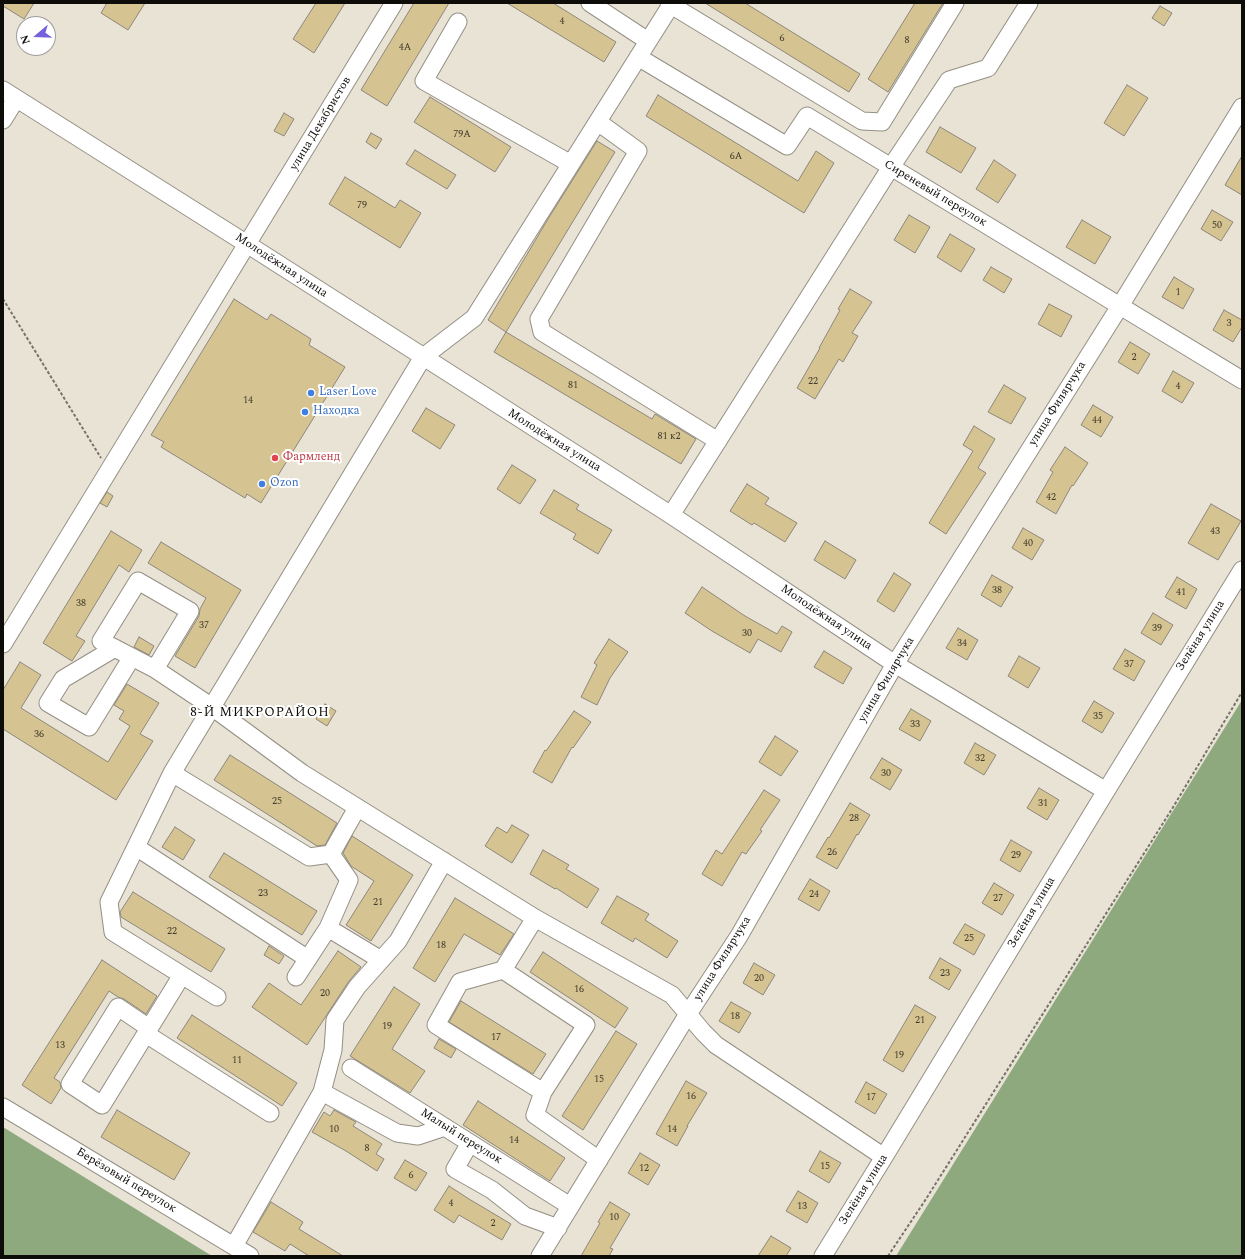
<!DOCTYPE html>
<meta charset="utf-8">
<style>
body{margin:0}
#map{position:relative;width:1245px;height:1259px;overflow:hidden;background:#e9e3d6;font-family:Spectral,serif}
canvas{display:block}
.frame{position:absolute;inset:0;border:4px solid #0e0c08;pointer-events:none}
.north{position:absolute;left:16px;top:16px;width:40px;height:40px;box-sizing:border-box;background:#fff;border:1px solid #9f9e9c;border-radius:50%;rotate:251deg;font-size:11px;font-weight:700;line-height:16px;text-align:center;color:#0e0c08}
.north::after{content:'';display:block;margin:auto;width:14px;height:18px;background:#7561db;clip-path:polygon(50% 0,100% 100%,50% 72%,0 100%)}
</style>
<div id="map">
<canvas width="1245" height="1259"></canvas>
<div class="frame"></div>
<div class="north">N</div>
</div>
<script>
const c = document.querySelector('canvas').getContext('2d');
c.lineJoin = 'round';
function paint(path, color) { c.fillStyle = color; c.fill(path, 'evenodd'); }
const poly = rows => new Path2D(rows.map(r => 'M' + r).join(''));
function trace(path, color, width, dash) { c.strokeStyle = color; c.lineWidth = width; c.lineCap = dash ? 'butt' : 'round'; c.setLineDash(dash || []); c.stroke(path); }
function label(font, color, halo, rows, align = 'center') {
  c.font = font + ' Spectral,serif'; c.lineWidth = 4; c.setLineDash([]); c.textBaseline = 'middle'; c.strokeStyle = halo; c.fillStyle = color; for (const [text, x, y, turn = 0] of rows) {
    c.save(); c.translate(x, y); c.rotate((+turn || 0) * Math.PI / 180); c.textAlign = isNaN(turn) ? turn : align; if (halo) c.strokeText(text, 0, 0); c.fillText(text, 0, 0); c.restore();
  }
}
const forest = poly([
 [1242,700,1242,1256,896,1256],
 [3,1127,212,1256,3,1256]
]);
const building = poly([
 [3,3,34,3,24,19,3,6,3,3],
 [107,3,145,3,128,30,101,13,107,3],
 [316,3,345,3,314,53,293,39,316,3],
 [414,3,449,3,387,106,361,90,414,3],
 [507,3,553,3,616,42,604,62,507,3],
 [705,3,745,3,860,74,849,92,705,3],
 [915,3,943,3,888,92,868,79,915,3],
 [1160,6,1172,13,1164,26,1152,18,1160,6],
 [1127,85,1148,98,1124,136,1104,123,1127,85],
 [658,95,798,181,816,151,834,163,804,213,646,116,658,95],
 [430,97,511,147,495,172,414,122,430,97],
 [284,113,294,119,284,136,274,131,284,113],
 [940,127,976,148,961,173,926,152,940,127],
 [371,133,382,139,376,149,366,142,371,133],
 [597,141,615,152,506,332,488,320,548,219,597,141],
 [415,150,456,175,447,189,406,164,415,150],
 [1242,156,1242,195,1225,185,1242,156],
 [994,160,1016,175,998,203,976,189,994,160],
 [345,177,395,208,400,200,421,213,400,248,329,204,345,177],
 [1212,210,1233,222,1221,241,1201,229,1212,210],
 [909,215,930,227,915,253,894,240,909,215],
 [1082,220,1111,237,1095,264,1066,247,1082,220],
 [950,234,975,249,961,272,937,257,950,234],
 [991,267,1012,279,1004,293,983,280,991,267],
 [1174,277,1194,289,1183,309,1162,297,1174,277],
 [850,289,872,302,852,333,858,336,843,362,839,359,815,399,797,388,820,348,819,348,840,310,838,309,850,289],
 [234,299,267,320,271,314,311,339,309,345,345,367,261,503,247,494,245,498,161,447,164,442,151,435,234,299],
 [1049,304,1072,316,1061,337,1038,324,1049,304],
 [1224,310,1242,320,1242,327,1233,342,1213,330,1224,310],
 [506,332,652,419,655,414,696,439,681,464,494,352,506,332],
 [1130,342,1150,354,1138,374,1118,362,1130,342],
 [1173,371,1194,383,1182,403,1162,391,1173,371],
 [1004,385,1026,398,1011,424,988,412,1004,385],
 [1093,405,1113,417,1101,437,1081,425,1093,405],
 [426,408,455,425,440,449,412,431,426,408],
 [974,426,995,439,978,468,986,473,946,534,929,523,973,451,963,445,974,426],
 [1065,447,1088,463,1073,486,1072,485,1056,514,1036,502,1053,472,1050,470,1065,447],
 [512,465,536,480,520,504,497,489,512,465],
 [747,484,769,498,765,504,797,523,785,542,754,523,752,525,730,511,747,484],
 [554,490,579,505,576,509,612,530,598,554,573,539,576,534,540,513,554,490],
 [107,492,113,496,107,507,100,503,107,492],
 [1211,504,1241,521,1218,560,1188,543,1211,504],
 [1023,528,1044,540,1032,560,1012,548,1023,528],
 [111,531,142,550,129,572,119,565,76,636,85,641,72,661,43,643,111,531],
 [825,541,856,560,845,579,814,560,825,541],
 [161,542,241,590,195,668,175,656,199,616,200,609,206,598,148,563,161,542],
 [894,573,911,584,894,612,877,601,894,573],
 [992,575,1013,587,1001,607,981,595,992,575],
 [1177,577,1197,589,1186,609,1165,597,1177,577],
 [702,587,745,616,777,634,782,626,792,632,781,652,758,639,750,653,712,631,685,613,702,587],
 [1153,613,1173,625,1161,645,1141,633,1153,613],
 [958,628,978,640,967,660,946,648,958,628],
 [139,637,154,646,149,655,134,647,139,637],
 [609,639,628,652,610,678,597,705,581,697,597,665,594,663,609,639],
 [1125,649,1145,661,1134,681,1113,669,1125,649],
 [824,651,852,668,843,684,814,667,824,651],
 [1019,656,1040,668,1028,688,1008,676,1019,656],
 [20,662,41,675,21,708,108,762,130,726,119,719,124,711,114,705,127,684,159,703,140,734,153,741,116,800,3,729,3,690,20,662],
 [1094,701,1114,713,1102,733,1082,721,1094,701],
 [325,704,336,711,327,726,316,719,325,704],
 [911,709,931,721,920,741,899,729,911,709],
 [574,711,591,722,573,748,572,747,552,783,533,772,545,750,546,751,574,711],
 [775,736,798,751,781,776,759,762,775,736],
 [975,743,996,755,984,775,964,763,975,743],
 [230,755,337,823,325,845,317,846,214,780,230,755],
 [882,758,902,770,890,790,870,778,882,758],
 [1039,788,1059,800,1047,820,1027,808,1039,788],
 [764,790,780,800,760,830,762,831,746,854,742,852,722,886,702,874,716,850,722,854,764,790],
 [850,803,870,815,858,835,857,834,837,869,816,857,828,837,829,838,850,803],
 [512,825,529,835,512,863,485,846,497,827,507,833,512,825],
 [175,827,195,840,183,860,162,847,175,827],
 [352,836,413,875,371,941,346,925,374,881,351,866,343,853,352,836],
 [1011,840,1032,852,1020,872,1000,860,1011,840],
 [543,850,569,865,566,869,599,889,587,908,556,888,555,889,530,874,543,850],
 [224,853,317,911,302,935,209,877,224,853],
 [810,879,830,891,819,911,798,899,810,879],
 [994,883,1014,895,1002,915,982,903,994,883],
 [133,892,225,949,211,972,121,917,120,912,133,892],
 [617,896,649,914,645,920,678,941,667,958,635,938,633,942,601,923,617,896],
 [455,898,514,934,500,955,464,934,435,982,413,968,455,898],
 [965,924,985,935,974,955,953,943,965,924],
 [269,946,284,956,279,964,264,955,269,946],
 [338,951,361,967,349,981,307,1045,252,1007,269,983,301,1005,338,951],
 [543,952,628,1008,615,1028,530,972,543,952],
 [940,958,961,970,949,990,929,978,940,958],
 [102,960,157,996,146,1014,124,999,118,997,109,991,54,1078,60,1082,61,1088,51,1104,22,1085,102,960],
 [754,963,775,975,763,995,743,983,754,963],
 [394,987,420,1004,392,1049,425,1071,410,1093,350,1056,394,987],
 [461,1001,546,1054,533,1074,449,1022,461,1001],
 [731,1002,751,1013,739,1033,719,1021,731,1002],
 [915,1005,936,1017,903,1072,883,1060,915,1005],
 [192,1015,297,1083,282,1106,177,1038,192,1015],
 [616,1031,637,1044,583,1130,562,1116,616,1031],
 [439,1039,456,1049,451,1058,434,1048,439,1039],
 [686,1081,707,1093,687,1126,688,1126,677,1146,656,1134,686,1081],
 [866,1082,887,1094,875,1114,855,1102,866,1082],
 [478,1101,565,1158,550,1181,463,1125,478,1101],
 [117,1110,190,1153,174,1180,101,1137,117,1110],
 [334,1110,356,1122,353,1126,382,1144,376,1154,384,1159,377,1171,346,1151,312,1132,324,1112,330,1116,334,1110],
 [820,1151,841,1163,829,1183,809,1171,820,1151],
 [640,1153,660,1165,648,1185,628,1173,640,1153],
 [405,1160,427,1173,416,1191,394,1178,405,1160],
 [449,1186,469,1199,511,1224,502,1240,459,1215,454,1223,434,1210,449,1186],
 [798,1191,818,1203,807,1223,786,1211,798,1191],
 [271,1202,303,1222,299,1229,343,1256,309,1256,290,1244,285,1251,253,1232,271,1202],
 [610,1202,630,1214,610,1248,613,1249,609,1256,581,1256,600,1223,598,1222,610,1202],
 [771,1236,791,1248,786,1256,758,1256,771,1236]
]);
const path = poly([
 [3,299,101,458],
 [888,1256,926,1199,1172,809,1242,692]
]);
const minor = poly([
 [590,3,648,41],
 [671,5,862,121,882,122,955,3],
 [458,22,424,81,571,164],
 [638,57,787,146,807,116,1242,380],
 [3,90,247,244,671,515,895,664,1106,791],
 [3,120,16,99],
 [598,122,638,151,539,319,542,332,718,441],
 [671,515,891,167,949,80,988,68,1029,3],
 [3,644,394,3],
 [115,648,63,679,48,703,89,727,132,657],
 [155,669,190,611,138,581,101,641,155,669,212,707,302,773,535,918,672,995,703,1032,716,1045,884,1157],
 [172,773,309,857,331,854,357,808],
 [136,847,308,959],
 [444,861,398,941,357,987,335,1020,333,1050,322,1092,397,1133,418,1136,445,1127],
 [535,918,503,970,460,982,436,1025,543,1092,535,1115,599,1160],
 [328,928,381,960],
 [503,970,586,1025,543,1092],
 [296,977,328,928,349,880,331,854],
 [217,997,113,932,109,902,172,773,423,357,474,318,671,5,669,3],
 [149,1028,118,1007,70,1084,102,1105,182,975],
 [146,1034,270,1113],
 [351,1068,570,1206],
 [3,1107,250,1256],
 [470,1143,455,1169,492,1190,525,1216,558,1228],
 [234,1246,322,1092],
 [540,1256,688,1014,739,936,895,664,1120,306,1242,107],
 [823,1256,884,1157,1106,791,1242,570]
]);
const markers = [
 [311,393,4,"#3f7fe0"],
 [305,412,4,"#3f7fe0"],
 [275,458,4,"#e0444e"],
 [262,484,4,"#3f7fe0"]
];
const numberNames = [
 ["4",562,22],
 ["6",782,39],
 ["8",907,41],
 ["4А",405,48],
 ["79А",462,135],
 ["6А",736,157],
 ["79",362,206],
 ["50",1217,226],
 ["1",1178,293],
 ["3",1229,324],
 ["2",1134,358],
 ["22",813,382],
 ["81",573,386],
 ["4",1178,387],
 ["14",248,401],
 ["44",1097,421],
 ["81 к2",669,437],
 ["42",1051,498],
 ["43",1215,532],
 ["40",1028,544],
 ["38",997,591],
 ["41",1181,593],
 ["38",81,604],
 ["37",204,626],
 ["39",1157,629],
 ["30",747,634],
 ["34",962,644],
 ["37",1129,665],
 ["35",1098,717],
 ["33",915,725],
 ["36",39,735],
 ["32",980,759],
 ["30",886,774],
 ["25",277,802],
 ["31",1043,804],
 ["28",854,819],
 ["26",832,853],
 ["29",1016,856],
 ["23",263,894],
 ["24",814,895],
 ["27",998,899],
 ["21",378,903],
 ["22",172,932],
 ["25",969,939],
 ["18",441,946],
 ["23",945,974],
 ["20",759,979],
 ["16",579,990],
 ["20",325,994],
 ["18",735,1017],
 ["21",920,1021],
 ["19",387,1027],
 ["17",496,1038],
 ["13",60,1046],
 ["19",899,1056],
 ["11",237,1061],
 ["15",599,1080],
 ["16",691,1097],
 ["17",871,1098],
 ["10",334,1130],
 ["14",672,1130],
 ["14",514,1141],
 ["8",367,1149],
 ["15",825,1167],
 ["12",644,1169],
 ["6",411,1176],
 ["4",451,1204],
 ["13",802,1207],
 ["10",614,1218],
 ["2",493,1224]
];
const streetNames = [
 ["улица Декабристов",321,124,-59],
 ["Сиреневый переулок",935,194,31],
 ["Молодёжная улица",281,266,33],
 ["улица Филярчука",1058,404,-58],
 ["Молодёжная улица",554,441,32],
 ["Молодёжная улица",826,618,34],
 ["Зелёная улица",1201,636,-58],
 ["улица Филярчука",887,680,-59],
 ["Зелёная улица",1032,913,-59],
 ["улица Филярчука",723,959,-58],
 ["Малый переулок",461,1137,32],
 ["Берёзовый переулок",126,1181,31],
 ["Зелёная улица",864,1190,-58]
];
const shopNames = [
 ["Laser Love",319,393],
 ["Находка",313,412],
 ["Ozon",270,484]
];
const healthNames = [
 ["Фармленд",283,458]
];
const neighbourhoodNames = [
 ["8-Й МИКРОРАЙОН",260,713]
];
paint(forest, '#8fa97e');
paint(building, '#d6c392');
trace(building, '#8c877b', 1);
trace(minor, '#948f83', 19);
trace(path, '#77736a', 2, [3, 2]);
trace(minor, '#fff', 17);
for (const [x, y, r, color] of markers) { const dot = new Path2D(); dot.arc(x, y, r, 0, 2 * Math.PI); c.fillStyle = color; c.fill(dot); trace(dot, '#fff', 1.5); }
label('10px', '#403a2a', null, numberNames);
label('12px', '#0e0c08', '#fff', streetNames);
label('12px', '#366cbe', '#fff', shopNames, 'left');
label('12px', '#be3a42', '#fff', healthNames, 'left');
c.letterSpacing = '1px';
label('13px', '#0e0c08', '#fff', neighbourhoodNames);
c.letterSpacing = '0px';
</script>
